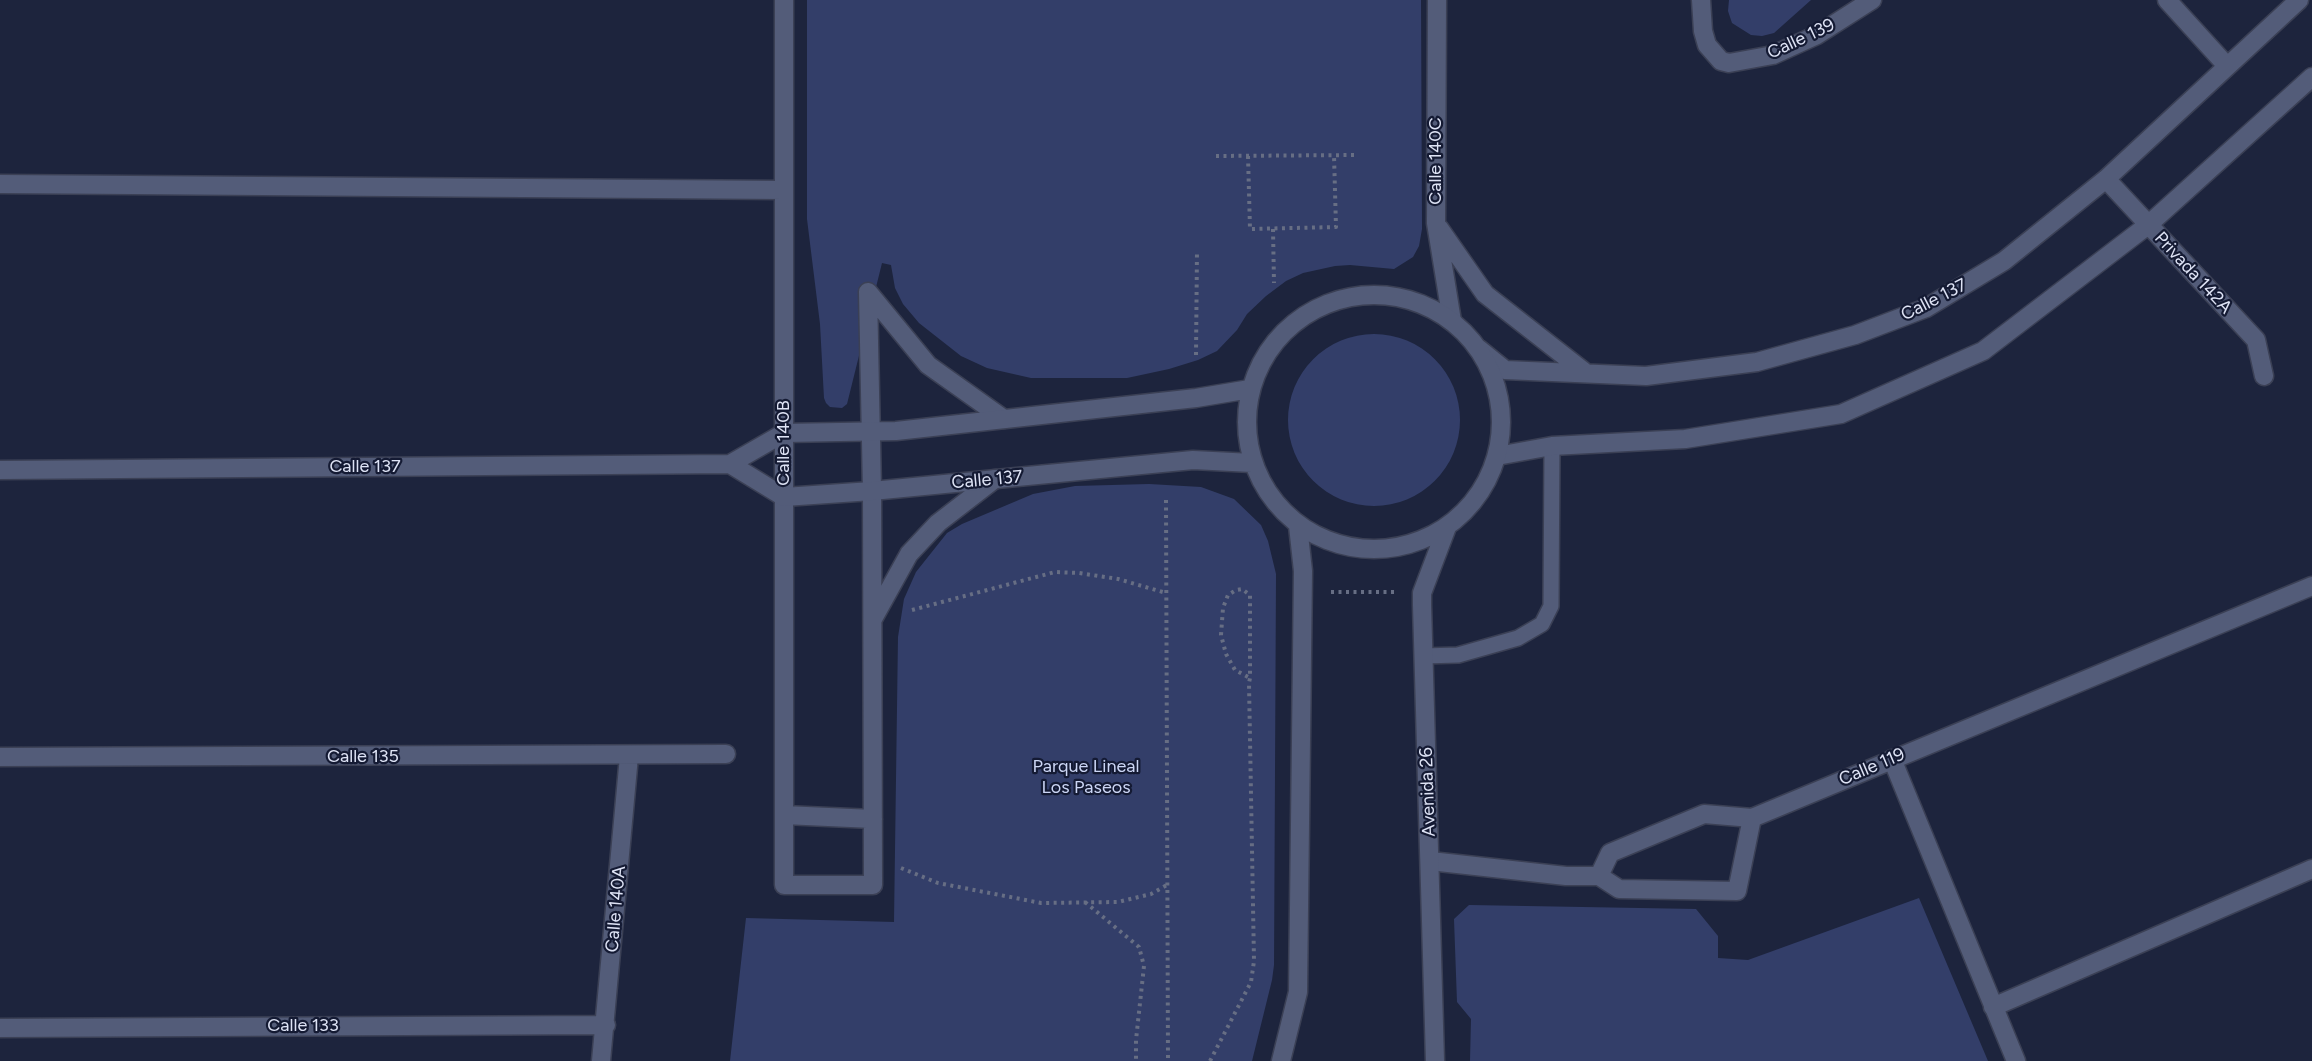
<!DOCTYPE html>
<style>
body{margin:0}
canvas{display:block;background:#1d243d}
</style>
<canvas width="2312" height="1061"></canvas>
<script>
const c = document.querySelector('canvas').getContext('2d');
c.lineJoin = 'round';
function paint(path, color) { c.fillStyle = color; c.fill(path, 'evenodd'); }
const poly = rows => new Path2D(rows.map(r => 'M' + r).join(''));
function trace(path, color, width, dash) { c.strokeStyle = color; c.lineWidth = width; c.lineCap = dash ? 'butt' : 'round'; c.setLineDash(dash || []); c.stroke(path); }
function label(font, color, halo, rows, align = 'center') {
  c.font = font + ' Figtree,sans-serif'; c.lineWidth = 4.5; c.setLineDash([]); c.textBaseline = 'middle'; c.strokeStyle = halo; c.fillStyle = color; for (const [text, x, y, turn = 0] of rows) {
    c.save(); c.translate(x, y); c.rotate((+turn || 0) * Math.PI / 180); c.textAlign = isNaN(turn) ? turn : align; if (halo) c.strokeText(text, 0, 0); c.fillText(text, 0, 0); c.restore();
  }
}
const green = poly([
 [807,0,1421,0,1422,229,1419,246,1413,257,1394,269,1350,265,1335,266,1303,273,1286,281,1266,296,1247,314,1237,330,1217,351,1198,360,1169,369,1127,378,1031,378,987,368,961,356,919,323,903,304,895,288,891,265,882,263,847,404,842,408,830,407,826,403,824,398,820,324,807,219],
 [1729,0,1811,0,1774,33,1762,36,1751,35,1732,23,1728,11],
 '1288 420a86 86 0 1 1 172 0a86 86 0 1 1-172 0Z',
 [1149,484,1201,487,1234,499,1261,525,1268,541,1276,574,1274,965,1272,980,1252,1061,730,1061,746,918,894,922,898,637,904,599,916,572,947,533,962,524,1033,494,1075,486],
 [1919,898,1988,1061,1470,1061,1471,1019,1457,1002,1454,919,1469,905,1696,909,1718,936,1718,958,1748,960]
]);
const path = poly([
 [1216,156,1357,155],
 [1248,156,1250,229,1336,227,1334,155],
 [1273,229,1274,283],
 [1196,355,1197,250],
 [1166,500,1168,1061],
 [1331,592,1394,592],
 [912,610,1055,572,1079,573,1118,579,1166,593],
 [901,868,938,883,1041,903,1118,902,1151,894,1167,885],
 [1085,902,1139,947,1144,966,1136,1040,1136,1061],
 [1210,1061,1251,982,1254,961,1249,683,1250,678,1250,595,1242,589,1236,590,1228,595,1223,608,1221,635,1226,654,1235,670,1250,678]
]);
const service = poly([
 [1423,656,1458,655,1518,638,1542,624,1551,606,1552,446]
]);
const minor = poly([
 [784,0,784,885,873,885,872,491,868,292],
 [1437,0,1436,223,1452,321],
 [1701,0,1703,31,1707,45,1721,61,1729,63,1773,55,1817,35,1872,0],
 [2167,0,2227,66],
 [2106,179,2256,340,2264,376],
 [0,184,784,190],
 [1439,228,1485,294,1586,373],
 [868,292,928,365,1004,419],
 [1479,349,1505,370,1646,376,1757,362,1855,335,1926,308,2004,261,2106,179,2299,0],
 [1497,456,1552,446,1685,439,1841,414,1983,351,2148,225,2312,77],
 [873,619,909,554,938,523,995,479],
 [0,757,726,754],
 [1892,759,2016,1061],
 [784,815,873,819],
 [1430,861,1566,876,1599,876,1610,853,1704,814,1752,818,2312,586],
 [1599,876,1619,889,1737,891,1752,818],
 [1993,1007,2312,869],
 [0,1028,606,1025],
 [601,1061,629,756]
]);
const tertiary = poly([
 '1247 422a127 127 0 1 1 254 0a127 127 0 1 1-254 0Z',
 [730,464,784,497,872,491,1193,460,1252,463],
 [0,470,730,464,784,433,896,431,1196,398,1250,389],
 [1281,1061,1298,992,1303,571,1298,526],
 [1435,1061,1422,605,1422,593,1447,527]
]);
const streetNames = [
 ["Calle 139",1801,39,-25],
 ["Calle 140C",1436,161,-90],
 ["Privada 142A",2193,273,47],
 ["Calle 137",1934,300,-27],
 ["Calle 140B",784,443,-90],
 ["Calle 137",365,467],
 ["Calle 137",987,480,-5],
 ["Calle 135",363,757],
 ["Calle 119",1872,767,-23],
 ["Avenida 26",1428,792,-92],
 ["Calle 140A",616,909,-85],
 ["Calle 133",303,1026]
];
const parkNames = [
 ["Parque Lineal",1086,767],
 ["Los Paseos",1086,788]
];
paint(green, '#333e69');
trace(service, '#3b4055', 18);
trace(minor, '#3b4055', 21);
trace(tertiary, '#3b4055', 21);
trace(path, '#676e84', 4, [3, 4.5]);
trace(service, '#535c79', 15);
trace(minor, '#535c79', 18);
trace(tertiary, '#535c79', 18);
label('18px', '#dee3f5', '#141a33', streetNames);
label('18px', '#ccd6f5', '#141a33', parkNames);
</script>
